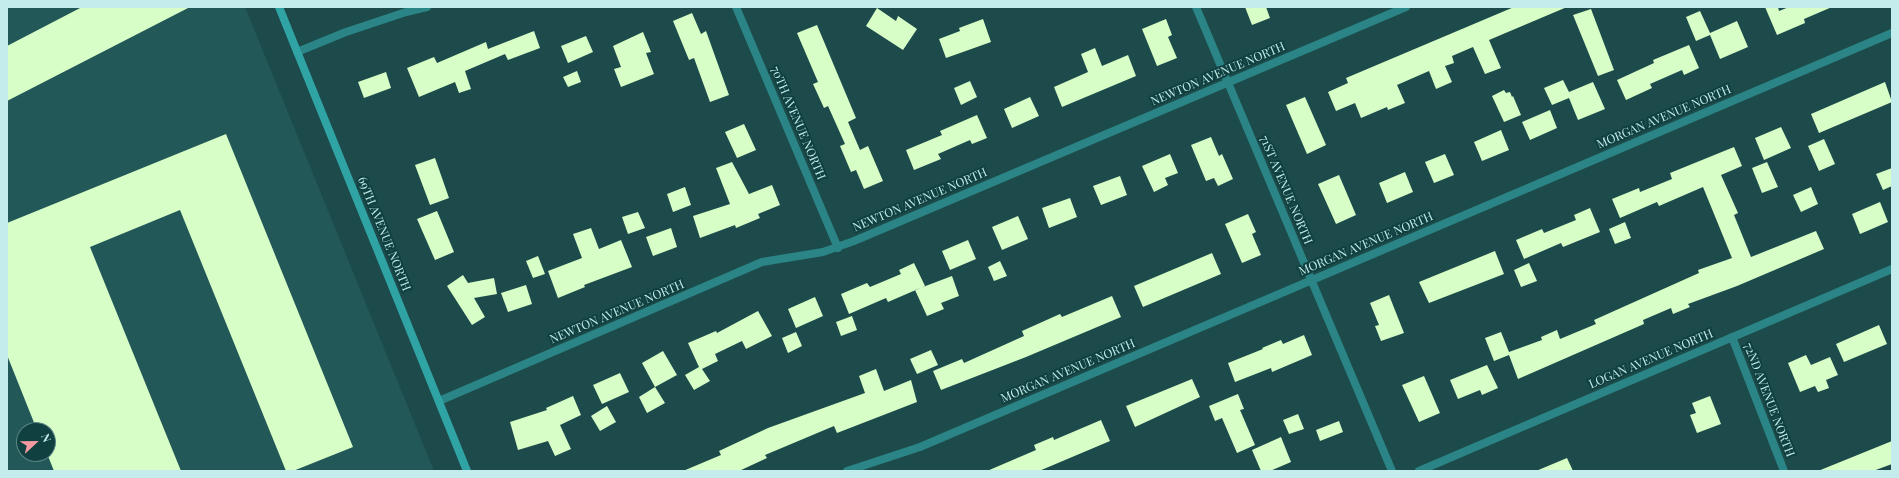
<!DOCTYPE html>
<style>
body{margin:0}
#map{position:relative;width:1899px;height:478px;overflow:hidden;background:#1d4b4b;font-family:"Playfair Display",serif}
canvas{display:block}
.frame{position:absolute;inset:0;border:8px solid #c4ecec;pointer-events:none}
.north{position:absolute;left:16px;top:422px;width:40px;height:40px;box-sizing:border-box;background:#114040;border:1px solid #598585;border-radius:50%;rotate:68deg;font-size:11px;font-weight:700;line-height:16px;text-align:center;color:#c4ecec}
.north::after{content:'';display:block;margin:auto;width:14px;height:18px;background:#f49aa0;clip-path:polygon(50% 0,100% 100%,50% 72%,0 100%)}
</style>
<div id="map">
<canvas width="1899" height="478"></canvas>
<div class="frame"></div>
<div class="north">N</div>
</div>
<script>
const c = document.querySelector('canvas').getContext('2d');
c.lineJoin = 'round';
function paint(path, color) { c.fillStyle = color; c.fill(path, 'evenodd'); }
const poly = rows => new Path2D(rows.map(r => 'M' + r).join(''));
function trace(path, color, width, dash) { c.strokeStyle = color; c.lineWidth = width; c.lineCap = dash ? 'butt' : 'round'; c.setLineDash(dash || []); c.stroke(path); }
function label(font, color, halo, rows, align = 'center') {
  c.font = font + ' "Playfair Display",serif'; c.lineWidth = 4; c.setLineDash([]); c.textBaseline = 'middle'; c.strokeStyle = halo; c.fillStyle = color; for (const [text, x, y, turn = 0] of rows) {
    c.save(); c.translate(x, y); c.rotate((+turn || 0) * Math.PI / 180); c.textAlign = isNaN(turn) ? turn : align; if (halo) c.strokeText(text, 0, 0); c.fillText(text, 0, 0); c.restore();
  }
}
const built = poly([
 [7,7,245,7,434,471,7,471],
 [24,430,48,430,48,454,24,454]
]);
const building = poly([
 [82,7,190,7,7,101,7,46],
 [1245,7,1266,7,1270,18,1252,25],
 [1514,7,1567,7,1489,40,1501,68,1485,74,1473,47,1452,56,1454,63,1445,66,1452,82,1436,89,1429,71,1397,85,1405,103,1388,110,1387,107,1361,118,1355,103,1336,111,1328,92,1348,83,1346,78],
 [1765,7,1778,7,1779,11,1789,7,1832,7,1804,19,1805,23,1777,35],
 [877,8,896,21,898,16,917,29,903,50,866,26],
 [1591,9,1614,70,1598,76,1573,15],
 [1700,11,1710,33,1737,21,1748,47,1720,59,1710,35,1696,41,1686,17],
 [692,13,701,34,706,31,729,95,710,102,694,58,689,60,673,21],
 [983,19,991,42,946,58,939,39,960,31,959,28],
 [1166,19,1172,35,1168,37,1177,58,1157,66,1142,29],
 [817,25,856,118,848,122,860,150,868,146,883,181,864,189,856,170,851,172,840,146,845,144,828,106,824,108,813,84,818,82,797,33],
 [534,31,540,48,508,60,505,54,465,71,471,89,459,93,455,82,419,97,407,68,434,57,437,63,486,42,488,49],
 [643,32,651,52,646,53,654,74,621,87,614,69,621,67,613,46],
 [586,36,593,52,568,63,561,46],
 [1689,45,1699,68,1684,75,1682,70,1650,84,1652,88,1626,100,1617,80,1654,63,1653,60],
 [1095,48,1102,66,1128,55,1136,76,1062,107,1054,87,1088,72,1081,54],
 [577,71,581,82,568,87,563,77],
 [386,72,391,88,364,98,358,82],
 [1563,80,1569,92,1593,82,1605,109,1578,120,1569,98,1552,105,1544,88],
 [970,81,977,97,961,105,954,88],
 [1885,82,1892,102,1819,133,1811,114],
 [1504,90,1506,93,1510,92,1512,97,1513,96,1521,115,1504,122,1492,96],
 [1030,97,1039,116,1012,128,1004,109],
 [1305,97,1326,145,1307,154,1286,105],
 [1550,110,1557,128,1530,140,1522,122],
 [977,115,987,138,972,144,970,140,938,154,941,159,914,170,906,150,942,135,940,131],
 [744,124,756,150,737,158,725,132],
 [1781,127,1791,148,1764,160,1755,138],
 [1501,130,1509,150,1482,161,1474,142],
 [226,134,353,447,293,471,286,471,180,210,90,247,181,471,54,471,48,456,48,430,37,430,7,355,7,223],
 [1211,137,1219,156,1222,154,1233,179,1218,186,1214,178,1206,181,1191,145],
 [1824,139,1835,164,1819,171,1808,146],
 [1734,147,1742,166,1721,175,1738,213,1734,215,1751,257,1816,231,1824,249,1737,286,1688,304,1690,307,1673,314,1671,308,1643,320,1644,324,1518,379,1509,355,1494,361,1485,338,1501,332,1509,352,1542,340,1541,337,1557,330,1560,339,1596,324,1594,320,1699,273,1698,270,1732,258,1703,187,1659,206,1657,202,1620,218,1612,199,1639,188,1640,192,1672,179,1670,173],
 [1170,154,1178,173,1165,178,1168,185,1154,192,1142,166],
 [1445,154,1454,175,1434,183,1425,162],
 [435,158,449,198,430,205,415,165],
 [732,162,749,194,772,185,780,205,758,214,760,218,736,228,735,225,700,238,693,216,730,204,716,168],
 [1767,162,1778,187,1762,193,1752,168],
 [1892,168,1892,186,1883,190,1876,174],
 [1405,172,1413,192,1387,203,1379,183],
 [1339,175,1356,215,1336,224,1318,184],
 [1120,176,1127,195,1101,205,1093,186],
 [685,187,691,205,673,212,667,194],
 [1811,187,1818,204,1801,212,1793,195],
 [1070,198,1077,217,1049,228,1042,208],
 [1880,202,1888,222,1860,234,1852,214],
 [1590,208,1600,232,1563,247,1561,243,1524,259,1516,240,1542,229,1544,233,1576,220,1574,215],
 [437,211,454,252,435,260,417,219],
 [638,212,645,228,628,234,622,217],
 [1248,214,1256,232,1252,234,1261,255,1242,263,1225,224],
 [1018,216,1028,239,1002,250,992,227],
 [1625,222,1631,238,1615,244,1609,229],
 [591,228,599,249,621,240,632,267,584,285,585,287,558,298,548,271,582,258,573,234],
 [671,228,677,247,653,256,646,237],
 [968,240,976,259,950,270,942,251],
 [1495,251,1504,274,1429,303,1419,282],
 [1212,253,1221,274,1143,307,1134,286],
 [538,256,545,274,533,278,526,261],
 [1000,261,1007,276,994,281,988,267],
 [914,263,925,286,888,302,886,298,849,314,841,294,867,283,870,287,901,274,899,270],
 [1529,263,1537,281,1521,287,1514,270],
 [463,275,468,283,494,278,497,294,474,298,485,317,472,325,447,286],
 [952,276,959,296,941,303,944,309,927,316,915,290],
 [526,285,532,304,508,312,501,293],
 [1389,295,1404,333,1381,341,1375,326,1379,325,1370,303],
 [1112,296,1121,317,1026,357,941,390,933,371,962,359,964,363,1024,336,1022,331,1060,314,1062,317],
 [815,297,823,316,796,328,788,309],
 [758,311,772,336,746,349,742,341,715,354,718,361,702,369,710,381,694,390,685,375,699,367,688,343,716,331,717,333],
 [852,316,857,330,841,336,836,322],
 [1879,325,1887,344,1844,362,1836,344],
 [796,332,802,346,788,353,782,338],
 [1304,335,1312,355,1272,372,1271,368,1235,382,1228,363,1263,349,1262,348,1281,340,1283,344],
 [931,350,938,365,917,374,910,359],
 [663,351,677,375,655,387,642,363],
 [1806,355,1811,365,1830,357,1838,375,1826,380,1829,388,1818,392,1815,386,1800,392,1788,363],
 [1487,365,1498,388,1482,395,1480,390,1458,399,1450,380],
 [876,369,884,391,911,380,917,402,837,433,834,426,765,455,767,458,739,471,683,471,721,455,719,451,768,428,865,393,859,376],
 [620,373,629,392,602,404,593,385],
 [1424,376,1440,413,1419,422,1402,385],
 [1192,379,1200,397,1135,427,1126,406],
 [655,387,665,403,647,413,639,397],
 [1238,394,1244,409,1240,410,1255,445,1237,453,1222,418,1215,421,1209,406],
 [573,396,581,415,560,425,571,449,555,456,548,441,518,450,510,422,547,410,546,408],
 [1710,396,1721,424,1697,433,1690,415,1696,413,1692,403],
 [607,406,616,422,600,431,591,416],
 [1298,414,1304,429,1289,434,1283,420],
 [1101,420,1110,441,1039,471,987,471,1036,450,1034,445,1053,437,1054,440],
 [1339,421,1343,432,1320,441,1316,430],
 [1281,437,1291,462,1270,471,1261,471,1252,450],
 [1892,441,1892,464,1873,471,1818,471],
 [1567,458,1573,471,1536,471]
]);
const street = poly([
 [736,7,838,248],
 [1196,7,1392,471],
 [297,52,346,32,406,12,427,7],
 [1732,337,1784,471],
 [439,401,762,262,823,252,854,241,1406,7],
 [847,471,920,447,1892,33],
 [1419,471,1892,269]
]);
const secondary = poly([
 [279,7,467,471]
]);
const streetNames = [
 ["NEWTON AVENUE NORTH",1218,74,-23],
 ["MORGAN AVENUE NORTH",1664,117,-23],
 ["70TH AVENUE NORTH",798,123,67],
 ["71ST AVENUE NORTH",1286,190,67],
 ["NEWTON AVENUE NORTH",920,200,-23],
 ["69TH AVENUE NORTH",384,234,68],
 ["MORGAN AVENUE NORTH",1366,244,-23],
 ["NEWTON AVENUE NORTH",617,312,-23],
 ["LOGAN AVENUE NORTH",1651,359,-23],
 ["MORGAN AVENUE NORTH",1068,371,-23],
 ["72ND AVENUE NORTH",1769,400,69]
];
paint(built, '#235859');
paint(building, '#d7fec7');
trace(street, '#2b8485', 8);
trace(secondary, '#30a3a5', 8);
label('12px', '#c4ecec', '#114040', streetNames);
</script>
